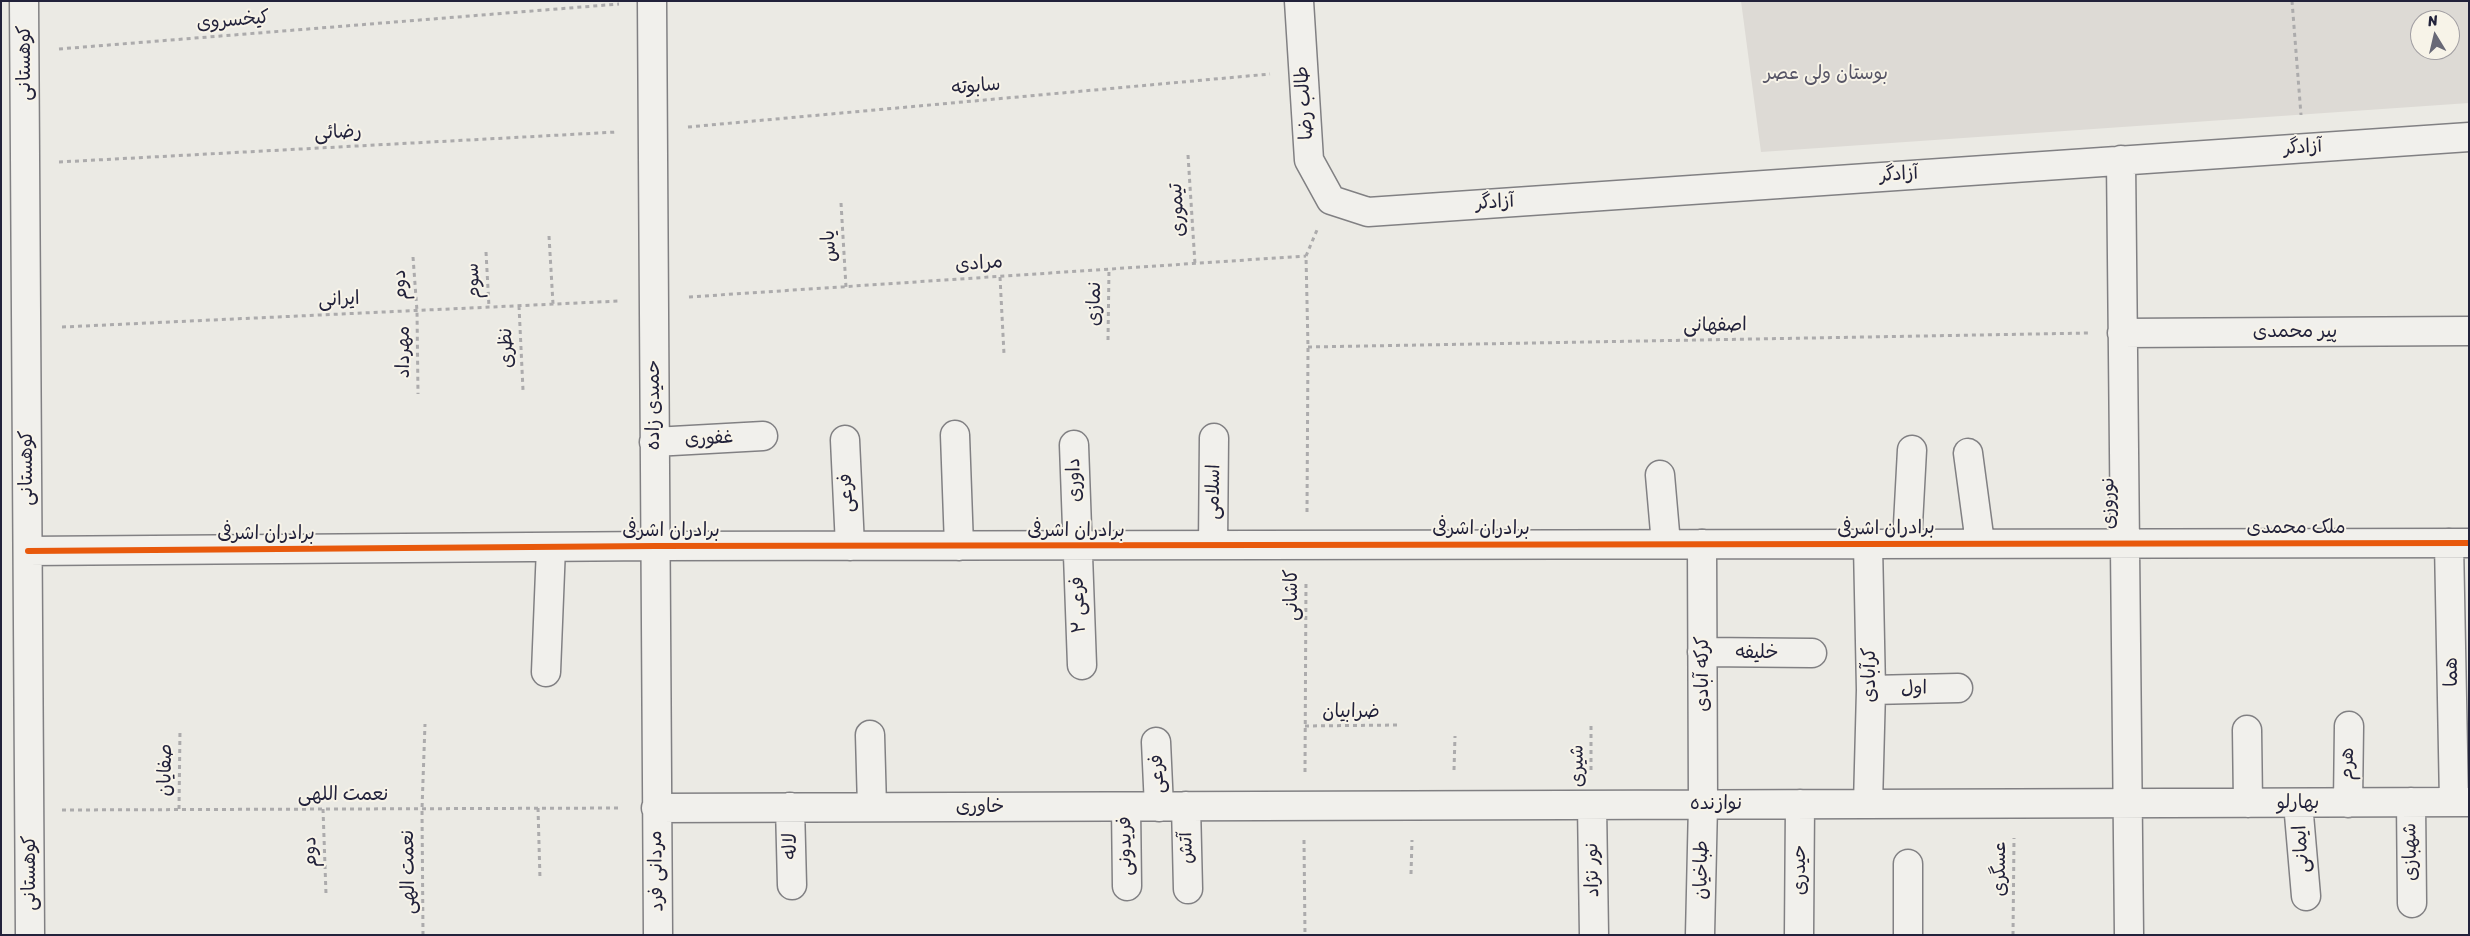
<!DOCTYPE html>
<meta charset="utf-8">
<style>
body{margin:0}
#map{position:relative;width:2470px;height:936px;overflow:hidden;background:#ebeae4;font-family:Sriracha,sans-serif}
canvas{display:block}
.frame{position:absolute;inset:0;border:2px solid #22223b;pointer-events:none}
.north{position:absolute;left:2410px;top:10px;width:50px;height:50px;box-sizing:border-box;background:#f7f3e8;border:1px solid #a29fa3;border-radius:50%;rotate:351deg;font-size:14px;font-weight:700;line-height:20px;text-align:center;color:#22223b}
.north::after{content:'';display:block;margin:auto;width:18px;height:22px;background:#686876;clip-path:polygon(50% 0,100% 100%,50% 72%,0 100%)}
</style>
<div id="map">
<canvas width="2470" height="936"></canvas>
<div class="frame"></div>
<div class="north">N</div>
</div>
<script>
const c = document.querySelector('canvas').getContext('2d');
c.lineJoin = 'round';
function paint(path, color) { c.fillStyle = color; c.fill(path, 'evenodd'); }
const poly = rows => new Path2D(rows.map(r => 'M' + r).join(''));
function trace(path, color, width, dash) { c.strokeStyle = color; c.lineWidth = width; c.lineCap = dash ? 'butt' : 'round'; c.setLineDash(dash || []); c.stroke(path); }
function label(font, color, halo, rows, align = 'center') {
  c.font = font + ' Sriracha,"Playpen Sans Arabic",sans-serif'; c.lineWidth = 4; c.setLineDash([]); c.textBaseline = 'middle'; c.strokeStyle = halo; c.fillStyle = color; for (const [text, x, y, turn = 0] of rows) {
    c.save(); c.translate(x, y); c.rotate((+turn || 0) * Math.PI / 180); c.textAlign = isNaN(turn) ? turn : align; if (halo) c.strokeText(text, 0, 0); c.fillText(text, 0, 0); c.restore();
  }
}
const green = poly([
 [1741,1,2469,1,2469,103,1761,152],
 [2420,20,2450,20,2450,50,2420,50]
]);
const path = poly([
 [2292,1,2301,115],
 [59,49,619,4],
 [688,127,1270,74],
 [1188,155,1195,264],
 [59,162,617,132],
 [841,203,846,287],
 [549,236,553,304],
 [486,252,489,307],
 [413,257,417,311,418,394],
 [1000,277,1004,354],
 [689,297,1306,256],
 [519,306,523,390],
 [62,327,620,301],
 [1108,340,1109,269],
 [1308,347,2089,333],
 [1307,512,1308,347,1306,256,1317,230],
 [1305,726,1398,725],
 [1591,726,1591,771],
 [1454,770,1455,736],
 [1305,772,1306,580],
 [538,808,540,879],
 [179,809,180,730],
 [323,809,326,894],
 [62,810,621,808],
 [1304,840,1305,935],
 [1411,874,1412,840],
 [423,935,422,809,425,724],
 [2013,935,2014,838]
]);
const street = poly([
 [24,1,30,935],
 [652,1,658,935],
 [1299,1,1309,160,1331,200,1368,212,2469,137],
 [2121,160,2129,935],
 [2122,333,2469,331],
 [955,435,959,546],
 [845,440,850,546],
 [654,442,763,436],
 [1074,445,1082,665],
 [1968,453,1980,543],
 [1660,475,1666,544],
 [1907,543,1912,450],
 [2449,543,2454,802],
 [1213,545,1214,438],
 [1868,545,1871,690,1868,804],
 [28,551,655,546,2469,543],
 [1702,652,1812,653],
 [546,672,551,547],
 [1871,690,1958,688],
 [2247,730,2248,803],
 [870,735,872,807],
 [1156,742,1159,807],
 [2411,802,2412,903],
 [2298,803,2306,896],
 [2348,803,2349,726],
 [1592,805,1594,935],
 [1186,806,1188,889],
 [790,807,792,885],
 [1126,807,1127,886],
 [656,808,2469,802],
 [1700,935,1703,804,1702,544],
 [1799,935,1800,804],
 [1908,935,1908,864]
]);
const cycleway = poly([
 [28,551,655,546,2469,543]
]);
const streetNames = [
 ["کیخسروی",233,21,-5],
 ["کوهستانی",25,63,-90],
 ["سابوته",976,87,-5],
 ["طالب رضا",1305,103,-94],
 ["رضائی",338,133,-3],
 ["آزادگر",2303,148,-4],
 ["آزادگر",1899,175,-4],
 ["آزادگر",1495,203,-4],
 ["تیموری",1178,210,-94],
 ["یاس",830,246,-94],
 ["مرادی",979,264,-4],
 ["سوم",474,281,-94],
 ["دوم",401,285,-94],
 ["ایرانی",339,300,-3],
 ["نمازی",1095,304,-89],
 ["اصفهانی",1715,326,-1],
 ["پیر محمدی",2295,332],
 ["نظری",507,348,-92],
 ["مهرداد",404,352,-90],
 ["حمیدی زاده",654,405,-90],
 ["غفوری",709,439,-3],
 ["کوهستانی",27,468,-90],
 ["داوری",1075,480,-92],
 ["اسلامی",1214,492,-89],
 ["فرعی",847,493,-93],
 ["نوروزی",2109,503,-91],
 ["ملک محمدی",2296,528],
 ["برادران اشرفی",1481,529],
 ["برادران اشرفی",1886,529,-1],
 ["برادران اشرفی",671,531],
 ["برادران اشرفی",1076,531],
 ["برادران اشرفی",266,534],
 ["کاشانی",1292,595,-90],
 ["فرعی ۲",1079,605,-92],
 ["خلیفه",1757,653],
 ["هما",2452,672,-91],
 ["کرکه آبادی",1703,674,-90],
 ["کرآبادی",1870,675,-90],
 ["اول",1914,689,-1],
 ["ضرابیان",1351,712],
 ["هرم",2348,764,-89],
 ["شیری",1578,766,-91],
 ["صفایان",166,770,-89],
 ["فرعی",1158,774,-93],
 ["نعمت اللهی",343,795],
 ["بهارلو",2298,803],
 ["نوازنده",1716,804],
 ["خاوری",980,807],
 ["لاله",791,846,-91],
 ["فریدونی",1126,846,-91],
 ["آتش",1187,848,-92],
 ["ایمانی",2302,849,-94],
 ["دوم",311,852,-92],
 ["شهبازی",2411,852,-91],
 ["عسگری",2000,869,-90],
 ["نور نژاد",1593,870,-91],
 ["طباخیان",1702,870,-89],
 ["حیدری",1800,870,-90],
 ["مردانی فرد",657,871,-91],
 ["نعمت الهی",409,872,-91],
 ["کوهستانی",30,873,-90]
];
const parkNames = [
 ["بوستان ولی عصر",1826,74]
];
paint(green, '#dddad5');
trace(street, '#818083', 31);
trace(path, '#acabac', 3, [4, 4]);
trace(street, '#f1f0ec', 28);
trace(cycleway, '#e8590c', 6);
label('19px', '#22223b', '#f7f3e8', streetNames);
label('19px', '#575566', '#f7f3e8', parkNames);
</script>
